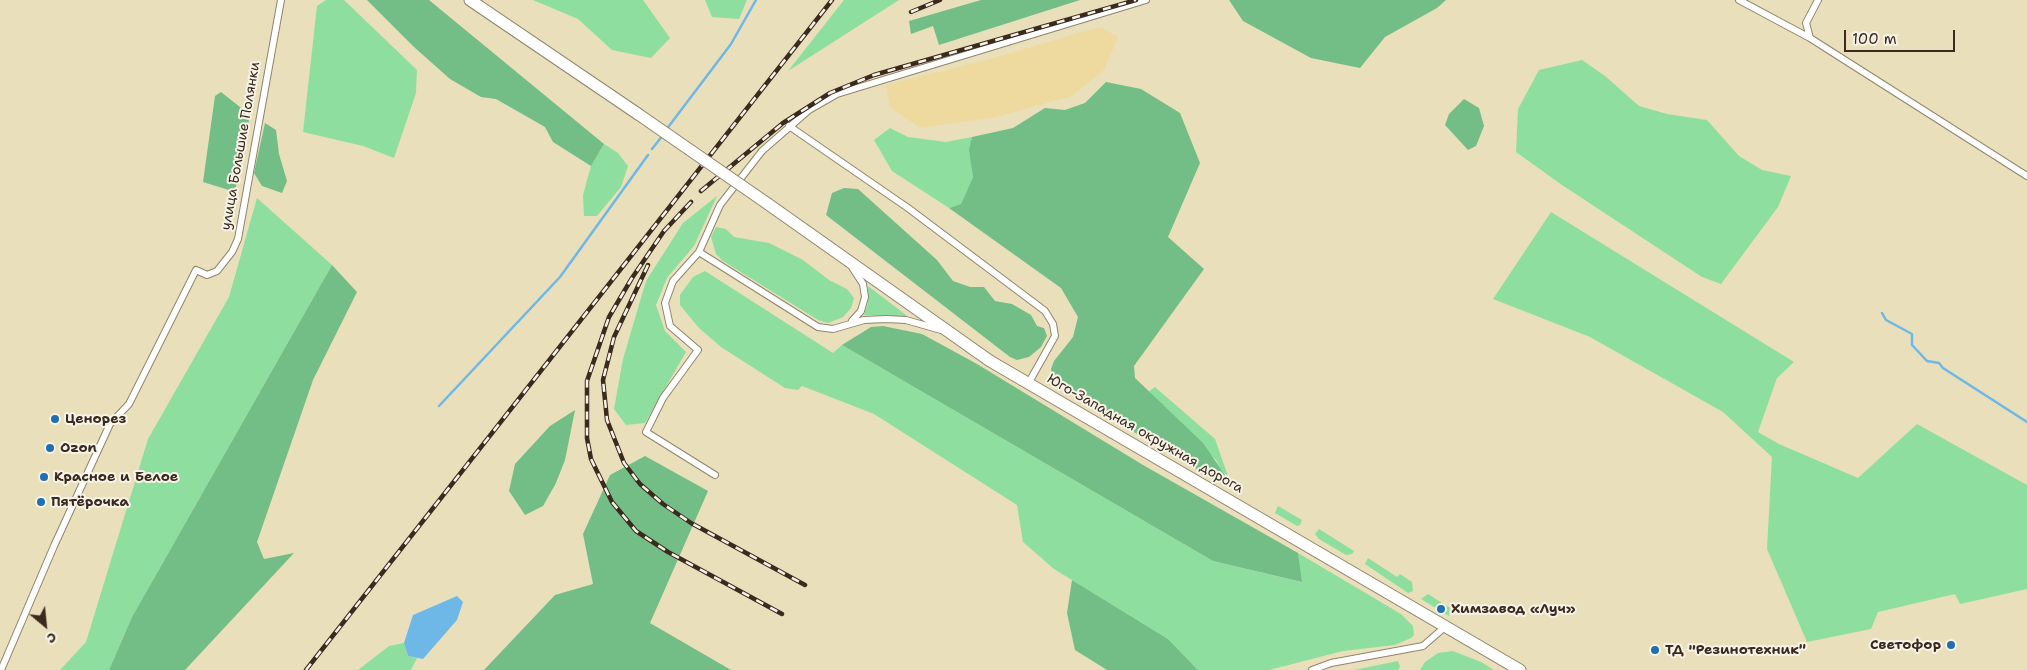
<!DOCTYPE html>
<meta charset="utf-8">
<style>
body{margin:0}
#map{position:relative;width:2027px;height:670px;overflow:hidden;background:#e9dfba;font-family:"Shantell Sans",sans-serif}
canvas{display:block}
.north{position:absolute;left:20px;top:600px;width:50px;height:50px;-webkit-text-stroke:4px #f7f3e8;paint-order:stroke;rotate:152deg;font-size:14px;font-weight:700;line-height:20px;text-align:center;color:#3b2a1e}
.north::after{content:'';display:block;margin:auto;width:18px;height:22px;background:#3b2a1e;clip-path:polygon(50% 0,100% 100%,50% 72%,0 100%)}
.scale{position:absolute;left:1844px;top:30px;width:111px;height:22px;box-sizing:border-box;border:2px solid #3b2a1e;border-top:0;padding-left:6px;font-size:15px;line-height:18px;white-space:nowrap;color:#3b2a1e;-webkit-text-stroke:4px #f7f3e8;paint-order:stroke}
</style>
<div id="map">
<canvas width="2027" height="670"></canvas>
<div class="north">С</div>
<div class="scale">100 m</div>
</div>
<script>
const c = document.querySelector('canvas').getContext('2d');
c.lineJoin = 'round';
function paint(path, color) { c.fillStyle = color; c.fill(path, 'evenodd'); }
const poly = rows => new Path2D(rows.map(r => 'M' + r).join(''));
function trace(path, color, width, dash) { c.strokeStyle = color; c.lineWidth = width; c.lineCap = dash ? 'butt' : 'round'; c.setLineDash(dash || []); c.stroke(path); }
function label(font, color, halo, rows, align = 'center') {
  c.font = font + ' "Shantell Sans",sans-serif'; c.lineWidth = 4; c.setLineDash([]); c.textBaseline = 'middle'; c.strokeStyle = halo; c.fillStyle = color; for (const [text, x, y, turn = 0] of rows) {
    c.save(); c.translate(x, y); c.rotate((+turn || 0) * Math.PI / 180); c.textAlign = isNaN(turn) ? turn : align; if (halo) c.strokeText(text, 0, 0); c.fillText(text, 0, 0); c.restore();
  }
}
const green = poly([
 [326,0,344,0,417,70,416,93,394,158,363,146,303,132,317,6],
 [533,0,643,0,670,38,651,58,612,50,578,19],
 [705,0,747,0,739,19,712,17],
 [844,0,899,0,788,71],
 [1582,60,1605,76,1639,106,1667,114,1707,120,1739,156,1762,170,1791,176,1778,207,1721,284,1702,277,1562,185,1516,152,1518,109,1539,70],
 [890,128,908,137,946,142,972,137,970,150,973,177,961,204,949,208,892,171,874,140],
 [604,144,618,153,628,166,621,187,597,216,584,216,583,195,591,166],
 [717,196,694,246,667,278,656,305,665,331,686,352,645,423,626,425,614,409,623,359,646,281,683,223],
 [257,198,332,265,132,617,109,670,60,670,86,642,148,439,229,297],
 [1551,212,1794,362,1777,378,1758,432,1779,444,1858,478,1917,424,2027,485,2027,589,1960,604,1955,594,1878,612,1871,629,1807,642,1767,549,1772,457,1723,412,1590,337,1493,299],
 [716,227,726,229,734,237,769,243,803,260,829,280,847,289,854,298,851,308,843,317,828,323,818,320,723,261,716,254,711,237],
 [705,271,833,353,842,345,1213,561,1301,582,1298,553,1401,614,1413,626,1414,635,1411,638,1395,645,1343,651,1269,670,1198,670,1168,639,1054,569,1023,542,1017,505,874,414,802,386,798,390,785,388,721,347,699,328,680,305,680,295,693,277],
 [868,286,906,315,906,316,864,315,868,303],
 [1155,387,1215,439,1228,476,1222,471,1216,460,1148,392],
 [1278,506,1302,520,1300,525,1297,526,1275,513],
 [1319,529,1354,551,1352,554,1346,555,1319,539,1315,534],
 [1368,558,1397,577,1400,574,1412,582,1413,591,1408,593,1365,564],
 [1428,594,1450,608,1449,616,1421,599],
 [404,643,408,656,417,658,411,670,358,670,389,646],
 [1453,651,1481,662,1494,670,1420,670,1425,662,1438,653],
 [1398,661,1400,667,1398,670,1354,670]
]);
const forest = poly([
 [367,0,429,0,604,144,591,166,553,142,545,127,496,99,481,97,450,79,414,47],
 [981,0,1080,0,939,45,933,26,911,34,909,21],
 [1229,0,1446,0,1437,8,1385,37,1360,68,1311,58,1243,21],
 [1106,82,1141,89,1180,113,1200,163,1168,237,1204,269,1134,366,1135,378,1203,443,1225,475,1224,482,1217,481,1078,399,1052,376,1051,369,1054,361,1073,337,1078,317,1061,288,949,208,961,204,973,177,969,150,972,137,1013,128,1045,108,1065,110,1085,103],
 [221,92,250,115,235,192,203,182,215,96],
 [1464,99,1479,108,1484,126,1476,146,1468,150,1445,125,1449,114],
 [265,123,276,130,279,154,287,181,282,193,262,186,254,173],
 [844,188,858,189,937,260,953,281,970,287,984,287,995,301,1012,304,1031,315,1037,326,1044,328,1047,336,1041,347,1029,357,1017,360,1010,357,826,215,832,193],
 [332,265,357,292,313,380,257,542,264,559,294,553,185,670,109,670,132,617],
 [883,326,922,334,977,364,1143,465,1298,553,1302,582,1213,561,842,345,871,327],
 [575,410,565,460,556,483,543,506,525,515,509,491,515,464,550,426],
 [645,456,708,491,650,623,731,670,484,670,555,595,593,584,583,534,610,475],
 [1072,580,1168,639,1198,670,1107,670,1075,650,1067,613]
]);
const sand = poly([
 [1100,27,1118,37,1104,70,1072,96,996,117,920,128,890,107,886,85,990,59]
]);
const water = poly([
 [457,596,463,602,457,620,423,659,408,656,404,643,413,615]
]);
const stream = poly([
 [666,130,731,44,756,0],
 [652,149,663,135],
 [1882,313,1886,320,1912,334,1912,345,1927,361,1939,363,1943,368,2027,422],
 [439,406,560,277,648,155]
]);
const street = poly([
 [1739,0,1810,38,2027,176],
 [1810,38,1806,23,1818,0],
 [789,126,908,208,1045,311,1053,324,1055,336,1028,384],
 [699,252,818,327,833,329,864,320,886,319,906,320,941,330],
 [852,267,863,284,865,297,861,311,852,321],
 [715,475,646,432,663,398,698,350,670,326,665,303,673,281,699,252,720,205,762,151,809,110,837,94,1146,0],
 [1,670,54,546,110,424,129,404,196,270,207,275,217,271,232,252,238,239,281,0],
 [1312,670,1331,663,1423,646,1446,626]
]);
const highway = poly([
 [470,0,638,114],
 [768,204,990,361,1520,670]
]);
const rail = poly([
 [911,12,940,0],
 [701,191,783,123,830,93,874,75,1136,0],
 [691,202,664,231,632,278,609,317,587,381,587,438,591,459,612,502,636,531,668,552,782,614],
 [648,265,614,337,603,380,607,420,624,463,640,484,663,504,691,523,805,585],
 [306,670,832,0]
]);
const highwayBridge = poly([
 [638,114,768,204]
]);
const markers = [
 [55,419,5,"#1f6fb2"],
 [50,448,5,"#1f6fb2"],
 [44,477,5,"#1f6fb2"],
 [41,502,5,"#1f6fb2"],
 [1441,609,5,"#1f6fb2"],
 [1951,645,5,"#1f6fb2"],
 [1655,650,5,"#1f6fb2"]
];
const streetNames = [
 ["улица Большие Полянки",241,146,-80],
 ["Юго-Западная окружная дорога",1145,434,30]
];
const poiNames = [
 ["Ценорез",65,419],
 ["Ozon",60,448],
 ["Красное и Белое",54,477],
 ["Пятёрочка",51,502],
 ["Химзавод «Луч»",1451,609],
 ["Светофор",1941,645,"right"],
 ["ТД \"Резинотехник\"",1665,650]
];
paint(green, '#8edf9f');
paint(forest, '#72be86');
paint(sand, '#eeda9e');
paint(water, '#6eb8e7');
trace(stream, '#6eb8e7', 2.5);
trace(street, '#92846c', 8);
trace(highway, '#92846c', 13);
trace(street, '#fff', 6);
trace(highway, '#fff', 11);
trace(rail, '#3b2a1e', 4.5);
trace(rail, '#f7f3e8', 2.5, [8]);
trace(highwayBridge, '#92846c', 13, []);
trace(highwayBridge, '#fff', 11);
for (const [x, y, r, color] of markers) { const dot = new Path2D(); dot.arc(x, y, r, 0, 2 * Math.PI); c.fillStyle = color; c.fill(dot); trace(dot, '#f7f3e8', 2); }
label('14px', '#3b2a1e', '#f7f3e8', streetNames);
label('bold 14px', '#3b2a1e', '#f7f3e8', poiNames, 'left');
</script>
